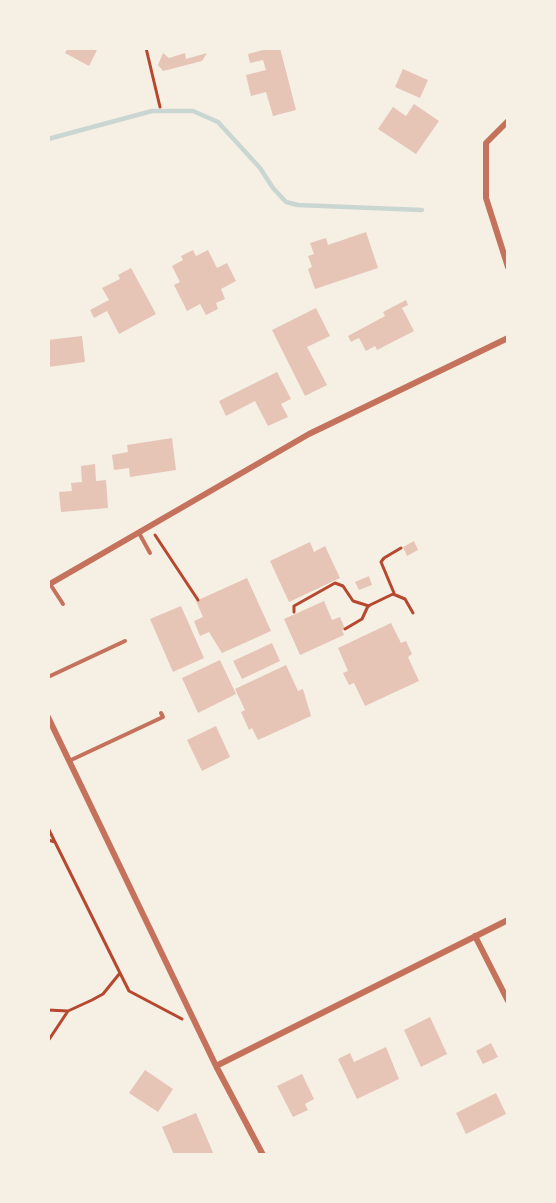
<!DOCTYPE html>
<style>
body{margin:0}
#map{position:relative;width:556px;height:1203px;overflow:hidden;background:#f6efe4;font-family:Commissioner,sans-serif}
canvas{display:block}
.frame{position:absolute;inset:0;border:50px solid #f6efe4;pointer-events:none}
</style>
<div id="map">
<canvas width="556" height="1203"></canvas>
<div class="frame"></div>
</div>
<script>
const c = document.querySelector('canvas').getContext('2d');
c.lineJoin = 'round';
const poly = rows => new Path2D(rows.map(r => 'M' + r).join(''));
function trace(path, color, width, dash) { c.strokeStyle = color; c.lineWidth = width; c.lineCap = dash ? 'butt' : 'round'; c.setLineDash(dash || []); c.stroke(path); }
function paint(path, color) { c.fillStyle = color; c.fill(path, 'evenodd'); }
const stream = poly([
 [48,139,152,111,193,111,218,122,260,168,273,188,286,202,298,205,422,210]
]);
const building = poly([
 [68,48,98,48,89,66,65,53],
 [271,48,280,48,296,110,273,116,266,92,251,96,246,75,266,70,263,60,250,63,248,54],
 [163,53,169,58,185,53,186,59,207,53,202,61,163,71,158,65],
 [403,69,428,80,420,98,395,87],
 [414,104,439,121,416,154,378,129,393,107,406,116],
 [366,232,378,268,315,289,308,269,312,267,308,256,314,254,310,243,326,238,328,245],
 [193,250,196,256,208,250,217,268,227,263,236,281,221,289,225,299,216,303,218,309,206,315,200,304,187,311,174,285,180,282,172,266,183,260,181,256],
 [131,268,156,314,119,334,107,311,94,318,90,310,109,300,102,288,120,279,118,275],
 [406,300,408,305,402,308,414,331,377,350,375,346,366,351,359,338,351,342,348,336,385,316,383,312],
 [316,308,330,336,307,347,327,385,305,396,272,330],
 [82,336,85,362,48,367,48,340],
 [277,372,291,399,281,404,288,417,268,426,255,401,226,416,219,401],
 [172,438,176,470,130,477,129,468,114,470,112,455,128,452,127,445],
 [95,464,96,481,106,480,108,508,61,512,59,492,72,491,71,483,82,482,81,466],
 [414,541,418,550,407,556,403,547],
 [310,542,314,552,325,546,340,578,289,602,270,561],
 [369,576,372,585,359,590,355,582],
 [247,578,271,631,222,653,209,632,200,636,194,621,203,617,196,601],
 [324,601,332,620,340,617,345,629,342,630,344,635,300,655,284,619],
 [181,606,204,658,173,672,150,619],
 [391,623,401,643,406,641,412,654,408,657,419,681,365,706,354,683,349,685,343,673,348,671,338,648],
 [272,643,280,661,242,679,233,661],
 [220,660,236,694,198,713,182,678],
 [286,665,298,691,303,689,311,716,258,740,252,728,249,730,241,712,245,710,235,689],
 [216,726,230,757,202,771,187,740],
 [430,1017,447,1054,421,1067,404,1030],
 [491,1043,498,1057,483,1064,476,1051],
 [386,1047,399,1079,357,1099,338,1059,350,1053,354,1062],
 [145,1070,173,1089,158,1112,129,1093],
 [302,1074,314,1099,305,1104,308,1110,293,1117,277,1086],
 [496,1093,506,1114,466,1134,456,1113],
 [196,1113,214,1155,174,1155,162,1127]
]);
const path = poly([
 [146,48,160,107],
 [155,535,198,600],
 [394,593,381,562,384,558,401,548],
 [294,612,294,606,335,583,343,586,353,601,369,606],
 [345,629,362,619,368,606,393,594,405,599,413,613],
 [48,828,120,973],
 [48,840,55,842],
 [48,1010,68,1011,92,1000,103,994,120,973,129,991,182,1019],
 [48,1041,68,1011]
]);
const service = poly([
 [139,533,150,553],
 [50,584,63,604],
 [48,677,125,641],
 [69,761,163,717,161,713]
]);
const minor = poly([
 [508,121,486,143,486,198,508,267],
 [48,585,309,434,508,338],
 [48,717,216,1066,263,1155],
 [475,936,508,1001],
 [216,1066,508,920]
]);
trace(stream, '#c9d6d2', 4.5);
paint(building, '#e6c5b7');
trace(path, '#b5482f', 3);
trace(service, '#c5725c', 4);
trace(minor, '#c5725c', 6);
</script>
